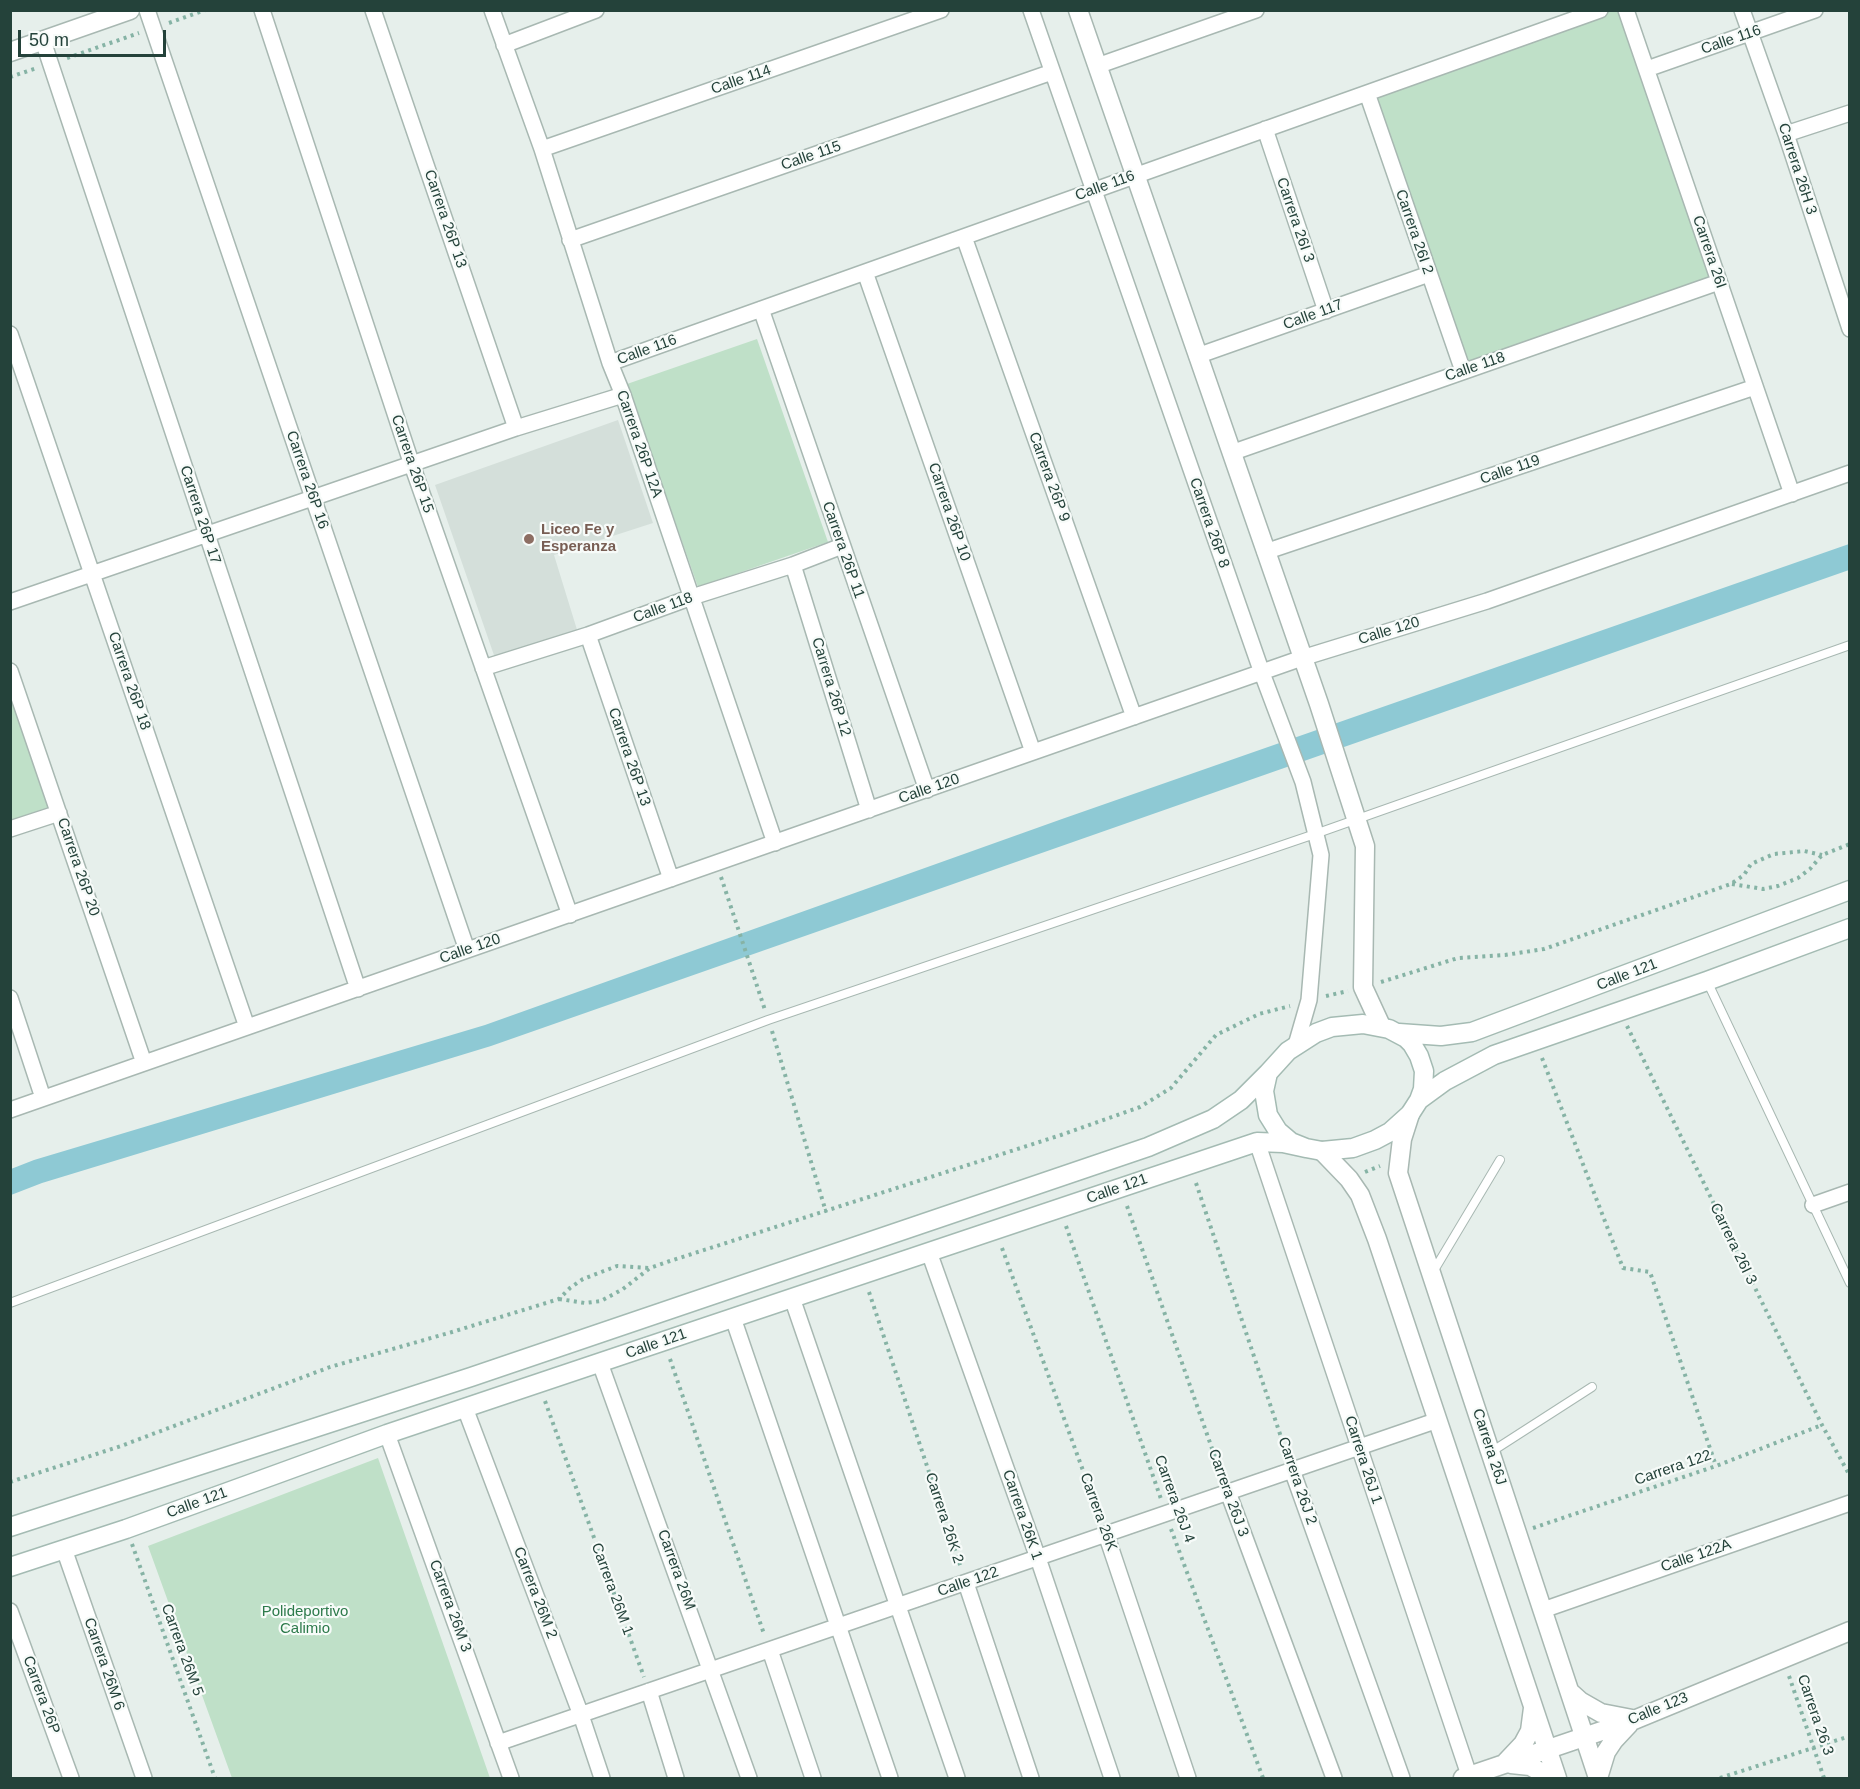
<!DOCTYPE html>
<style>
body{margin:0}
#map{position:relative;width:1860px;height:1789px;overflow:hidden;background:#e6efeb;font-family:Helvetica,sans-serif}
canvas{display:block}
.frame{position:absolute;inset:0;border:12px solid #24423a;pointer-events:none}
.scale{position:absolute;left:18px;top:30px;width:148px;height:27px;box-sizing:border-box;border:3px solid #24423a;border-top:0;padding-left:8px;font-size:18px;line-height:21px;white-space:nowrap;color:#24423a;-webkit-text-stroke:4px #f7fbf9;paint-order:stroke}
</style>
<div id="map">
<canvas width="1860" height="1789"></canvas>
<div class="frame"></div>
<div class="scale">50 m</div>
</div>
<script>
const c = document.querySelector('canvas').getContext('2d');
c.lineJoin = 'round';
function paint(path, color) { c.fillStyle = color; c.fill(path, 'evenodd'); }
const poly = rows => new Path2D(rows.map(r => 'M' + r).join(''));
function trace(path, color, width, dash) { c.strokeStyle = color; c.lineWidth = width; c.lineCap = dash ? 'butt' : 'round'; c.setLineDash(dash || []); c.stroke(path); }
function label(font, color, halo, rows, align = 'center') {
  c.font = font + ' Helvetica,sans-serif'; c.lineWidth = 4.5; c.setLineDash([]); c.textBaseline = 'middle'; c.strokeStyle = halo; c.fillStyle = color; for (const [text, x, y, turn = 0] of rows) {
    c.save(); c.translate(x, y); c.rotate((+turn || 0) * Math.PI / 180); c.textAlign = isNaN(turn) ? turn : align; if (halo) c.strokeText(text, 0, 0); c.fillText(text, 0, 0); c.restore();
  }
}
const built = poly([
 [618,420,653,523,554,555,578,633,496,661,435,485]
]);
const green = poly([
 [1600,11,1626,11,1719,282,1463,371,1367,93],
 [757,339,828,542,698,587,627,384],
 [10,695,50,811,10,824],
 [378,1458,490,1778,232,1778,148,1546]
]);
const water = poly([
 [1849,544,1849,570,491,1046,42,1183,11,1195,11,1169,34,1160,485,1025,1062,819]
]);
const path = poly([
 [169,23,205,10],
 [67,58,139,33],
 [10,77,37,68],
 [721,877,765,1010],
 [1732,884,1763,889,1778,886,1798,878,1810,869,1822,855,1850,844],
 [1381,982,1458,958,1505,955,1544,949,1731,884,1744,875,1751,864,1774,854,1804,851,1822,855],
 [1326,996,1348,991],
 [1627,1026,1822,1425,1850,1476],
 [772,1031,826,1212],
 [1542,1058,1623,1268,1650,1272,1716,1466],
 [1365,1172,1380,1166],
 [1196,1183,1287,1455],
 [1127,1206,1222,1477],
 [1066,1226,1161,1499],
 [1002,1248,1101,1520],
 [869,1292,961,1568],
 [559,1299,585,1303,601,1301,623,1289,650,1268,670,1261,1061,1135,1140,1107,1171,1088,1216,1035,1259,1014,1290,1006],
 [670,1359,764,1634],
 [545,1401,644,1677],
 [10,1482,121,1446,330,1367,452,1332,559,1299,570,1288,583,1279,617,1266,650,1268],
 [1533,1528,1716,1466,1822,1425],
 [1171,1529,1263,1778],
 [132,1544,215,1778],
 [1789,1676,1824,1778],
 [1720,1778,1850,1736]
]);
const service = poly([
 [1707,981,1850,1283],
 [1433,1272,1500,1160],
 [10,1303,768,1020,1315,834,1850,645],
 [1491,1452,1592,1387]
]);
const minor = poly([
 [147,10,467,950],
 [262,10,412,465,570,915],
 [373,10,516,428],
 [492,10,542,149,610,363,623,395,775,843],
 [1031,10,1262,673,1303,782,1321,855,1309,1000,1296,1045],
 [1626,10,1792,494],
 [1742,10,1786,134,1850,329],
 [43,41,358,989],
 [504,45,596,10],
 [1097,66,1256,10],
 [1647,69,1815,10],
 [1367,93,1463,371],
 [1265,129,1326,311],
 [1786,134,1850,113],
 [542,149,941,10],
 [964,237,1134,717],
 [570,240,1052,72],
 [865,272,1033,752],
 [761,309,927,790],
 [10,334,247,1027],
 [1197,356,1429,274],
 [610,363,1600,10],
 [1231,453,1719,282],
 [1265,552,1755,387],
 [793,565,869,810],
 [10,602,516,428,623,395],
 [588,635,671,879],
 [483,668,588,635,692,597,793,565,842,546],
 [10,671,144,1063],
 [10,829,59,813],
 [10,998,43,1098],
 [10,1110,1302,658,1487,601,1850,473],
 [1257,1142,1470,1778],
 [1813,1205,1850,1192],
 [929,1252,1038,1558,1112,1778],
 [792,1298,957,1778],
 [733,1318,890,1778],
 [600,1363,749,1778],
 [465,1408,581,1715,602,1778],
 [387,1434,511,1778],
 [1292,1470,1402,1778],
 [1228,1492,1334,1778],
 [1106,1534,1188,1778],
 [64,1549,144,1778],
 [966,1583,1031,1778],
 [1543,1610,1850,1503],
 [10,1611,71,1778],
 [770,1650,813,1778],
 [649,1691,676,1778],
 [498,1743,1438,1420]
]);
const tertiary = poly([
 [1078,10,1319,704,1365,846,1363,987,1381,1026],
 [10,52,130,10],
 [1410,1114,1402,1139,1398,1173,1598,1778],
 [1322,1151,1349,1179,1360,1195,1377,1239,1557,1778],
 [1570,1692,1580,1701,1601,1713,1632,1719],
 [1506,1762,1523,1744,1530,1731,1533,1708],
 [1511,1764,1530,1766,1551,1778],
 [1463,1778,1634,1720,1850,1631],
 [1598,1778,1606,1752,1614,1740,1629,1724]
]);
const secondary = poly([
 [1363,1024,1389,1029,1406,1038,1412,1044,1419,1056,1424,1071,1423,1089,1419,1100,1410,1114,1390,1132,1375,1140,1353,1148,1322,1151,1306,1148,1291,1142,1278,1131,1268,1115,1264,1091,1268,1073,1288,1051,1316,1033,1332,1027,1363,1024],
 [1399,1033,1441,1036,1472,1032,1850,890],
 [1419,1100,1445,1081,1494,1055,1707,981,1850,928],
 [10,1527,471,1377,1148,1147,1213,1119,1241,1100,1268,1073],
 [10,1567,126,1529,387,1434,1257,1142,1283,1143,1306,1148]
]);
const markers = [
 [529,539,6,"#8d6e63"]
];
const streetNames = [
 ["Calle 116",1731,40,-19],
 ["Calle 114",741,80,-19],
 ["Calle 115",811,156,-19],
 ["Carrera 26H 3",1797,169,72],
 ["Calle 116",1105,186,-20],
 ["Carrera 26P 13",445,219,71],
 ["Carrera 26I 3",1295,220,71],
 ["Carrera 26I 2",1414,232,71],
 ["Carrera 26I",1709,252,71],
 ["Calle 117",1313,315,-20],
 ["Calle 116",647,350,-20],
 ["Calle 118",1475,367,-19],
 ["Carrera 26P 12A",639,444,71],
 ["Carrera 26P 15",412,464,71],
 ["Calle 119",1510,470,-19],
 ["Carrera 26P 9",1049,477,70],
 ["Carrera 26P 16",307,480,71],
 ["Carrera 26P 10",949,512,71],
 ["Carrera 26P 17",200,515,72],
 ["Carrera 26P 8",1209,523,71],
 ["Carrera 26P 11",843,550,71],
 ["Calle 118",663,608,-20],
 ["Calle 120",1389,631,-17],
 ["Carrera 26P 18",129,681,71],
 ["Carrera 26P 12",831,687,73],
 ["Carrera 26P 13",629,757,71],
 ["Calle 120",929,789,-19],
 ["Carrera 26P 20",78,867,71],
 ["Calle 120",470,949,-19],
 ["Calle 121",1627,975,-21],
 ["Calle 121",1117,1189,-19],
 ["Carrera 26I 3",1733,1244,64],
 ["Calle 121",656,1344,-19],
 ["Carrera 26J",1489,1447,72],
 ["Carrera 26J 1",1363,1460,72],
 ["Carrera 122",1673,1468,-19],
 ["Carrera 26J 2",1297,1481,71],
 ["Carrera 26J 3",1228,1493,70],
 ["Carrera 26J 4",1174,1499,70],
 ["Calle 121",197,1503,-20],
 ["Carrera 26K",1098,1512,70],
 ["Carrera 26K 1",1022,1515,71],
 ["Carrera 26K 2",944,1518,72],
 ["Calle 122A",1696,1556,-19],
 ["Carrera 26M",676,1570,70],
 ["Calle 122",968,1582,-19],
 ["Carrera 26M 1",612,1589,70],
 ["Carrera 26M 2",535,1593,69],
 ["Carrera 26M 3",450,1606,70],
 ["Carrera 26M 5",182,1650,70],
 ["Carrera 26M 6",104,1664,71],
 ["Carrera 26P",41,1695,70],
 ["Calle 123",1658,1709,-22],
 ["Carrera 26 3",1815,1715,71]
];
const educationNames = [
 ["Liceo Fe y",541,530],
 ["Esperanza",541,547]
];
const parkNames = [
 ["Polideportivo",305,1612],
 ["Calimio",305,1629]
];
paint(built, '#d4dfda');
paint(green, '#bfe0c8');
paint(water, '#8ec9d4');
trace(service, '#a8b8b2', 10);
trace(minor, '#a8b8b2', 18);
trace(tertiary, '#a8b8b2', 21);
trace(secondary, '#a4bbb3', 21);
trace(path, '#86b3a5', 4, [3, 4.5]);
trace(service, '#fff', 8);
trace(minor, '#fff', 15);
trace(tertiary, '#fff', 18);
trace(secondary, '#fff', 18);
for (const [x, y, r, color] of markers) { const dot = new Path2D(); dot.arc(x, y, r, 0, 2 * Math.PI); c.fillStyle = color; c.fill(dot); trace(dot, '#f7fbf9', 2); }
label('15px', '#24423a', '#f7fbf9', streetNames);
label('bold 15px', '#785e54', '#f7fbf9', educationNames, 'left');
label('15px', '#2d7a4b', '#f7fbf9', parkNames);
</script>
